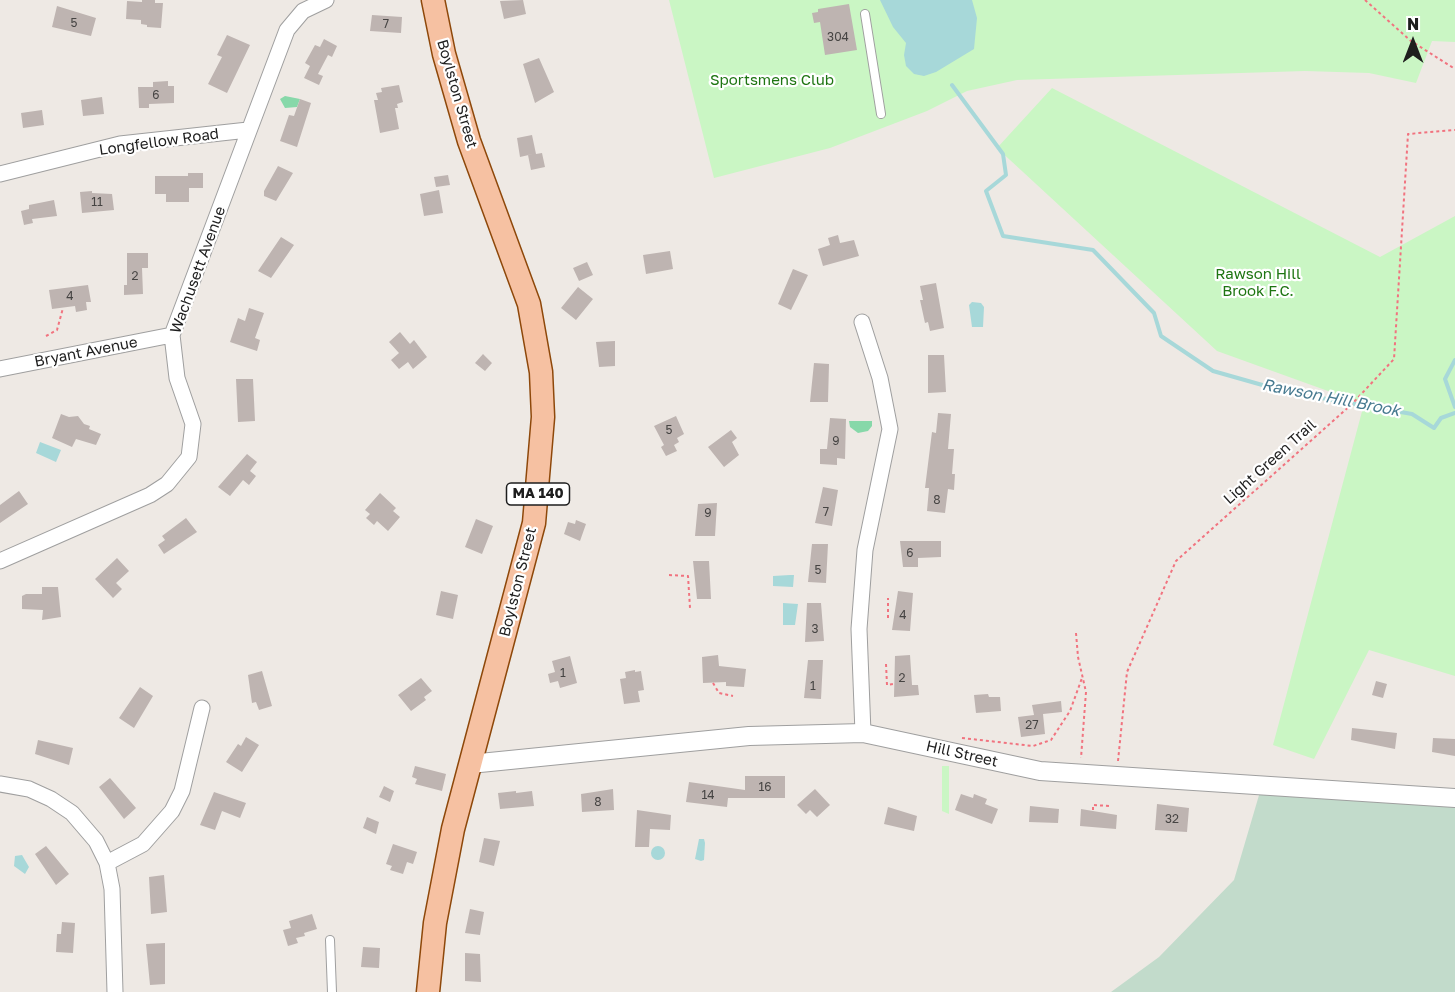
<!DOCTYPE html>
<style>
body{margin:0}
#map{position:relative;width:1455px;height:992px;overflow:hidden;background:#eee9e4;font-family:"Golos Text",sans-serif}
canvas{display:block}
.north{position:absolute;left:1383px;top:12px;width:60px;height:60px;-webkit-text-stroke:4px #fff;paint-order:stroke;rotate:0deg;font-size:16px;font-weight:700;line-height:24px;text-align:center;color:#1e1e1e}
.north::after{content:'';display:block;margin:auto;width:21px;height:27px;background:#1e1e1e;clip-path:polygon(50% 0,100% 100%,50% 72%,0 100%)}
</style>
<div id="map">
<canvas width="1455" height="992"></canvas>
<div class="north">N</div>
</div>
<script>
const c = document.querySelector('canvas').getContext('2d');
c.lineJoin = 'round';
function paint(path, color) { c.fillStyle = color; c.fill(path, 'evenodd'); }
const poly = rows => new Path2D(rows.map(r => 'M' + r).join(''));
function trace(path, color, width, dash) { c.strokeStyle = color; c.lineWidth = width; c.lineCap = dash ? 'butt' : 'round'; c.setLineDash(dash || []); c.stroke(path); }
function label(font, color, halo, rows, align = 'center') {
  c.font = font + ' "Golos Text",sans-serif'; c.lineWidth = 4.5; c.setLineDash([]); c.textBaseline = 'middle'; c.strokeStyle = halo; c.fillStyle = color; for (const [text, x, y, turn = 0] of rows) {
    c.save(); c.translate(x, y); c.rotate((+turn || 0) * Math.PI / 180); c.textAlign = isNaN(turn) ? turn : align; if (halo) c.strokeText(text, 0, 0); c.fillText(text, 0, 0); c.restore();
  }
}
const wetland = poly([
 [1262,785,1455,798,1455,992,1111,992,1159,957,1234,880]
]);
const park = poly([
 [669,0,1455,0,1455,42,1432,41,1416,83,1369,73,1305,71,1017,80,967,91,927,111,830,148,714,178],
 [1052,88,1380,257,1455,216,1455,676,1369,650,1314,759,1273,745,1364,404,1217,351,997,148],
 [942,766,949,766,949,814,942,811]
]);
const pitch = poly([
 [285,96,300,99,297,107,285,108,280,99],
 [849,421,872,421,872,426,868,431,858,433,850,427]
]);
const water = poly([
 [880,0,972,0,977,18,974,49,936,72,924,76,914,74,906,66,904,55,906,43,893,27],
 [972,302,981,303,984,307,983,327,972,327,969,305],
 [40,442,61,450,56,462,36,453],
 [790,575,794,575,793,587,773,586,773,576],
 [783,603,798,604,795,625,783,625],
 [699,839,704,839,705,843,704,860,701,861,695,859],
 '651 853a7 7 0 1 1 14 0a7 7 0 1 1-14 0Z',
 [22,855,29,867,25,874,14,866,15,856]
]);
const stream = poly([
 [952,85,1003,154,1006,175,986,191,1003,236,1093,250,1154,313,1161,336,1213,371,1287,392,1412,414,1434,428,1441,418,1455,413],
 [1455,360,1445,379,1455,407]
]);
const building = poly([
 [142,0,155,0,155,3,163,3,161,28,147,27,147,25,141,24,141,20,126,19,127,1,142,2],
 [523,0,526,14,504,19,500,1],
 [849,4,857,50,825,55,820,22,814,23,812,13,818,12,818,9],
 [57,6,96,18,91,36,52,27],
 [372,15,402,17,401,33,370,31],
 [227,35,250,45,227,93,208,84,222,57,217,55],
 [324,39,337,46,332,57,328,55,318,74,323,76,319,85,304,78,310,66,305,63,315,45,320,47],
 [539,58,554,92,535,103,523,64],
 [168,81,168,86,174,86,174,103,149,104,149,108,139,108,138,87,153,87,153,82],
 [399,85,403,102,397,104,398,108,395,108,399,129,380,133,374,100,378,100,376,93,382,92,381,88],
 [102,97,104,114,83,116,81,100],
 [300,99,311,103,297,147,280,141,289,115,294,116],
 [42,110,44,125,23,128,21,113],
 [532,135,536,154,542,153,545,167,531,170,528,155,533,154,520,157,517,138],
 [278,166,293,173,276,201,264,196,264,191],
 [188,173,203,173,203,188,189,188,189,202,166,202,166,194,155,194,155,176,188,176],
 [448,175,450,185,436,187,434,177],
 [439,190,443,213,424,216,420,194],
 [92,191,92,193,112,194,114,210,82,213,80,192],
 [54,200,57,216,32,219,33,223,24,225,21,211,29,209,29,205],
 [838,235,840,243,854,240,859,256,823,266,818,249,830,245,828,238],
 [281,237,294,245,271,278,258,271],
 [670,251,673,269,646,274,643,255],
 [127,253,148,253,148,268,142,268,143,294,124,295,124,285,127,285],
 [587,262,593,275,579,281,573,268],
 [793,269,808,275,791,310,778,304],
 [936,283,944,328,930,331,928,322,925,323,920,300,923,300,920,286],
 [88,285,91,302,86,302,87,310,76,312,75,306,52,309,49,290],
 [578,287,593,299,576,320,561,308],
 [249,308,264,313,255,338,260,340,257,351,230,342,238,318,245,321],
 [400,332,410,344,414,340,427,357,413,369,408,362,399,369,391,360,399,353,389,342],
 [615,341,615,366,599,367,596,342],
 [483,354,492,363,485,371,475,363],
 [928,355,944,355,946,392,928,393],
 [814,363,829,364,828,402,810,402],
 [236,379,253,379,255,421,238,422],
 [938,413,951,414,948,449,954,449,952,474,955,474,954,490,948,489,945,513,927,511,929,488,925,488,932,432,936,433],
 [61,414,69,417,78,416,84,424,90,426,89,429,101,434,96,445,76,439,72,447,52,438],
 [676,416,684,434,677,438,679,442,674,445,677,451,666,456,661,447,664,445,654,426],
 [830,418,846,419,845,459,837,458,837,465,820,464,820,449,827,449],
 [731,430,737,438,732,442,739,455,724,467,708,447],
 [247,454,257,462,250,471,256,476,249,485,243,480,230,496,218,487],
 [823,487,838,490,832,526,815,523],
 [19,491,28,504,0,523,0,505],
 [380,493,396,508,393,511,400,517,388,531,377,521,374,525,366,518,370,514,365,510],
 [717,503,715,536,695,536,698,504],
 [186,518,197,532,164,554,158,545,165,540,162,536],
 [476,519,493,526,482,554,465,547],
 [576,520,586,524,580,541,564,534,568,522,575,524],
 [900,541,941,541,941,557,918,558,918,567,903,567],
 [812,544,828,544,826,583,808,582],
 [117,558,129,571,116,583,122,589,113,598,95,579],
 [693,561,709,561,711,599,697,599],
 [42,587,58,587,61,617,42,620,43,610,22,609,22,596,26,594,42,594],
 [441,591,458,595,453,619,436,615],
 [898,591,913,593,910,631,892,630],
 [807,603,821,603,824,641,805,642],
 [718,655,719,666,746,669,744,687,726,686,726,682,703,683,702,657],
 [910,655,912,685,918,685,919,695,894,697,895,656],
 [570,656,577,683,560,688,558,681,550,683,548,674,555,672,552,661],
 [808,660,823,660,821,699,804,698],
 [635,670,635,672,641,671,644,690,638,691,640,702,624,704,620,679,626,678,625,672],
 [262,671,272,706,259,710,256,702,252,703,248,675],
 [421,678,432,691,424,697,426,700,411,711,398,695],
 [1376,681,1387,684,1383,698,1372,695],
 [140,687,153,696,134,728,119,718],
 [988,694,989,697,1000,697,1001,711,976,713,974,695],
 [1061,701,1062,712,1043,714,1045,734,1021,737,1018,717,1034,715,1032,705],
 [1352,728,1397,733,1395,749,1351,740],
 [246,737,259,745,242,772,226,762,238,744,241,746],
 [1433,738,1455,739,1455,756,1432,752],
 [38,740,73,748,69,765,35,754],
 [415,766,446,774,442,791,415,784,417,779,412,777],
 [745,776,785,776,785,798,728,798,727,807,686,802,689,782,745,790],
 [110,778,136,808,124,819,99,787],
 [384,786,394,791,390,802,379,797],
 [613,789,614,810,582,812,581,794],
 [815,789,830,805,817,817,810,810,806,814,797,805],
 [516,791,516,793,532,791,534,806,500,809,498,793],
 [214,792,246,803,240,818,222,811,215,830,200,825],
 [961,794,973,798,974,794,987,799,985,804,998,809,992,824,955,810],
 [1157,804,1189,808,1187,832,1155,830],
 [1030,806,1059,809,1058,823,1029,822],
 [888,807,917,816,914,831,884,824],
 [1081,809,1117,815,1116,829,1080,826],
 [637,810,671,815,670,830,650,829,649,847,635,847],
 [367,817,379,822,376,834,363,828],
 [484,838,500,841,494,866,479,862],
 [393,844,417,852,413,864,407,862,403,874,390,870,392,866,386,864],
 [46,846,69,874,56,885,35,854],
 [164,875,167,912,151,914,149,877],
 [470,909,484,912,480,935,465,933],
 [312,914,317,929,304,933,305,936,296,938,298,943,288,946,283,930,291,928,289,921],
 [62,922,75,923,73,953,56,952,57,934,61,934],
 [165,943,165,984,150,985,146,944],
 [363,947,380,948,379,968,361,967],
 [465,953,480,954,481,982,465,981]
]);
const path = poly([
 [1365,0,1411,41,1455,69],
 [46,336,57,330,63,308],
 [669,575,688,576,690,608],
 [888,618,888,598],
 [1076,633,1078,657,1086,692,1081,758],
 [886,664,887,685,893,684],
 [713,683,719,693,733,696],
 [962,738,1033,746,1051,740,1070,711,1082,678],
 [1118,761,1127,672,1176,561,1352,404,1394,359,1408,134,1455,130],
 [1093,810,1093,805,1110,806]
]);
const service = poly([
 [865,14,881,114],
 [330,940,332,992]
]);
const minor = poly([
 [0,174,120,144,248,130],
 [862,322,880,378,890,429,865,550,859,629,863,733],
 [0,369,172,335],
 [0,561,150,495,167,484,189,457,193,424,177,378,172,335,287,30,303,11,326,0],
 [0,784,29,789,51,799,72,813,96,841,107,863,112,889,115,992],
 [107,863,143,844,172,811,182,791,202,708]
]);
const tertiary = poly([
 [470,764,749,736,863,733,1040,771,1455,798]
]);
const primary = poly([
 [428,992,435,923,453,829,534,523,543,417,541,372,529,304,469,141,444,54,433,0]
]);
const numberNames = [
 ["5",74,23],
 ["7",386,24],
 ["304",838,37],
 ["6",156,95],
 ["11",97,202],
 ["2",135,276],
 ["4",70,296],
 ["5",669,430],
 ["9",836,441],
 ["8",937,500],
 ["7",826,512],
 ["9",708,513],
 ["6",910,553],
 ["5",818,570],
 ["4",903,615],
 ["3",815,629],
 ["1",563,673],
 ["2",902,678],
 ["1",813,686],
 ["27",1032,725],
 ["16",765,787],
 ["14",708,795],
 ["8",598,802],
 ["32",1172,819]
];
const shields = [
 [538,494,63]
];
const shieldNames = [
 ["MA 140",538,494]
];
const parkNames = [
 ["Sportsmens Club",772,80],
 ["Rawson Hill",1258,274],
 ["Brook F.C.",1258,291]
];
const streetNames = [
 ["Boylston Street",457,94,74],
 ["Longfellow Road",159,142,-8],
 ["Wachusett Avenue",198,270,-70],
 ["Bryant Avenue",86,352,-11],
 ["Light Green Trail",1270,462,-42],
 ["Boylston Street",518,582,-76],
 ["Hill Street",962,754,13]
];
const waterNames = [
 ["Rawson Hill Brook",1331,398,11]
];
paint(wetland, '#c2dbcb');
paint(park, '#caf6c4');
paint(pitch, '#87d8a9');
paint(water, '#a7d8d9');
trace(stream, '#a7d8d9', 4);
paint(building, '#beb4b1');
trace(service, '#9f9f9f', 10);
trace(minor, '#9f9f9f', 17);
trace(tertiary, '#9f9f9f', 20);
trace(primary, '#8e480a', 25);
trace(path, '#f1737f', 2, [3, 3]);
trace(service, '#fff', 8);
trace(minor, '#fff', 15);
trace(tertiary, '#fff', 18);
trace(primary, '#f6c1a2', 22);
label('12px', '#464443', null, numberNames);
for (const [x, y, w] of shields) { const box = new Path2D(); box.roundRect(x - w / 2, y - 11, w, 22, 4.5); c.fillStyle = '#fff'; c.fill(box); trace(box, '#1e1e1e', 1.5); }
label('bold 14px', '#1e1e1e', null, shieldNames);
label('15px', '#1e7512', '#fff', parkNames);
label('15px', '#1e1e1e', '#fff', streetNames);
label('italic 16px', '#477a90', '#fff', waterNames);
</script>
